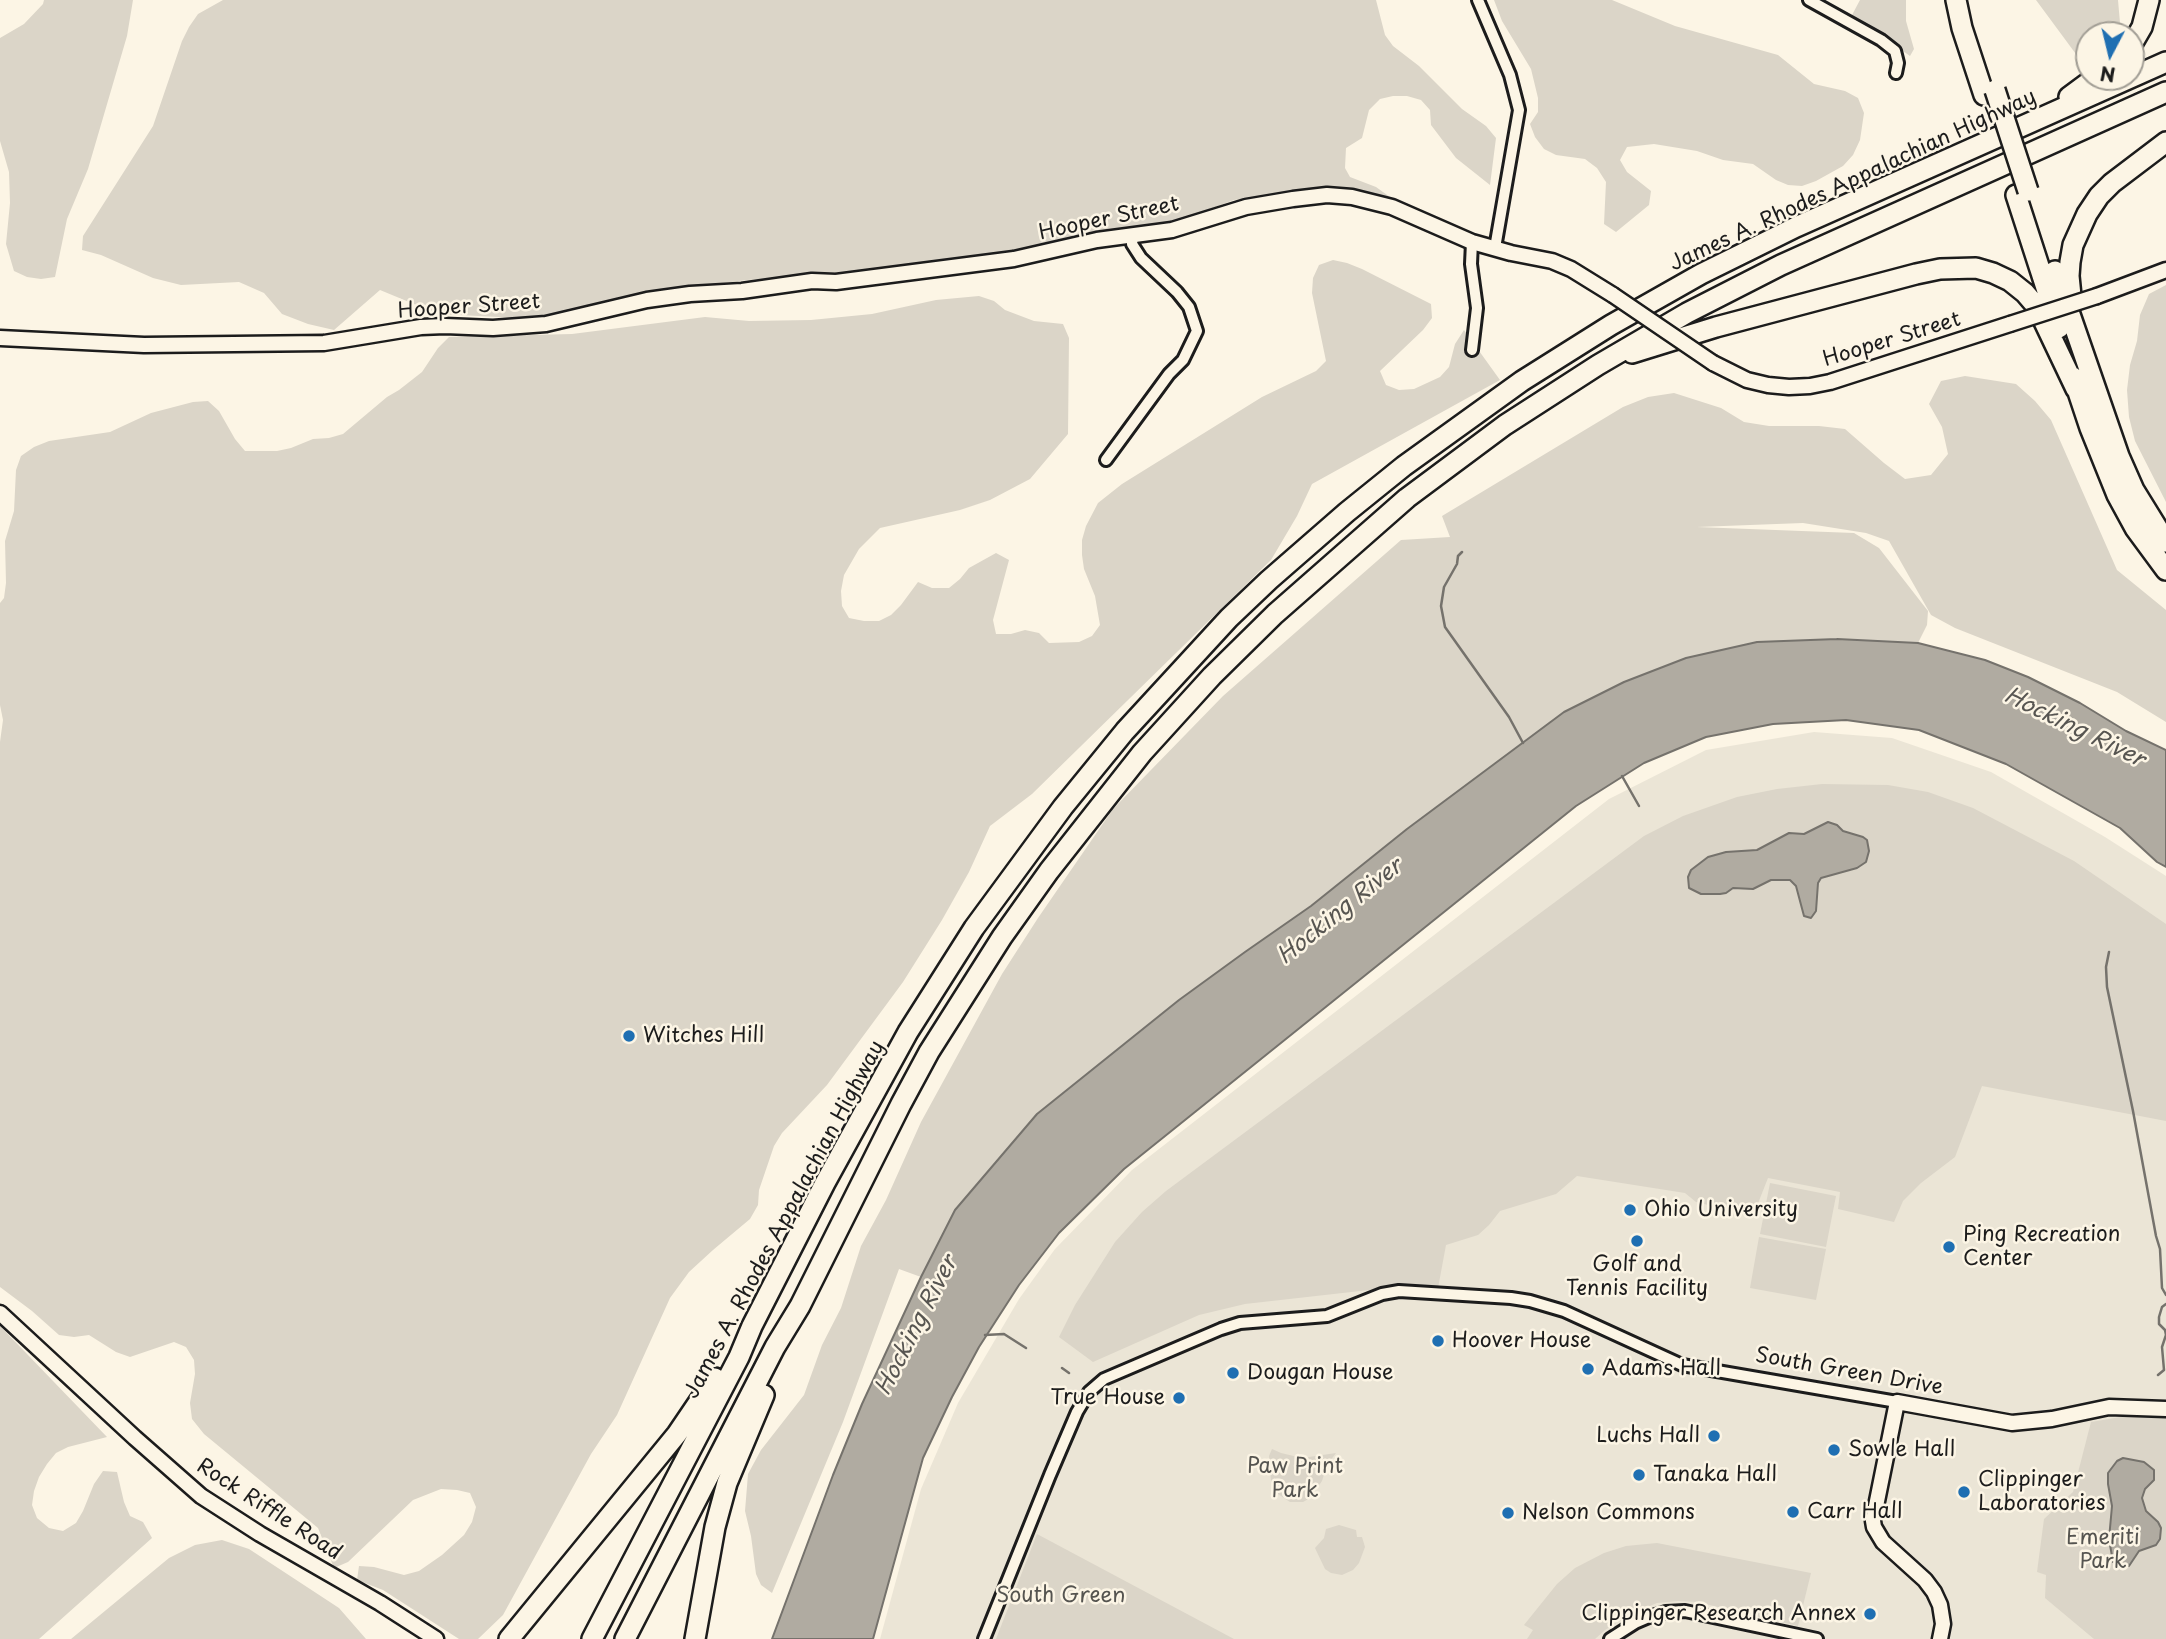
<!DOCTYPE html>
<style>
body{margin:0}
#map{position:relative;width:2166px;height:1639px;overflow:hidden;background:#fcf5e5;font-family:"Playpen Sans",sans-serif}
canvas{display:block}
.north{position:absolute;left:2075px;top:21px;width:70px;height:70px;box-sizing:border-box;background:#fcf5e5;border:2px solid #a29e95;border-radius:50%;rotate:187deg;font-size:19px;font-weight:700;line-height:28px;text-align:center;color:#1c1c1c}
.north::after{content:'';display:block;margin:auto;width:24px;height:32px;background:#1f6fb2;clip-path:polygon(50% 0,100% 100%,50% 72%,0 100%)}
</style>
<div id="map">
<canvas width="2166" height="1639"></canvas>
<div class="north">N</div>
</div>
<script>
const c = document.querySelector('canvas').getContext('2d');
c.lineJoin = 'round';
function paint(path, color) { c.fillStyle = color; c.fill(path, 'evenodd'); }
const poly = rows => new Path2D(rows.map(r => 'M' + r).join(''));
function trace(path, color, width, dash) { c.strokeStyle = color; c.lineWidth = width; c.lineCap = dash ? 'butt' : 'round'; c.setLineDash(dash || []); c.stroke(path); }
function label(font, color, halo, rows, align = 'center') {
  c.font = font + ' "Playpen Sans",sans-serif'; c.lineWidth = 5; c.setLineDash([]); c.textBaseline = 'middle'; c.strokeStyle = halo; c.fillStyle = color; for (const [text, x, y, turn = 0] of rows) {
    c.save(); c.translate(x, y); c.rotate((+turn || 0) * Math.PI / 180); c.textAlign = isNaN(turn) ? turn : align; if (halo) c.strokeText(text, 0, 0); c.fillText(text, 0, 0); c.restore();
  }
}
const built = poly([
 [1814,732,1892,738,1991,772,2105,837,2166,876,2166,1639,880,1639,921,1489,958,1403,1019,1299,1055,1249,1132,1170,1609,799,1706,750]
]);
const green = poly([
 [44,0,133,0,127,36,88,169,67,219,55,277,41,279,27,277,14,271,6,244,10,203,9,172,0,141,0,38,24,24,43,4],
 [223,0,1376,0,1385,35,1393,46,1419,66,1462,109,1486,126,1496,138,1490,185,1456,158,1431,125,1430,110,1421,100,1407,96,1393,96,1380,99,1369,110,1362,138,1346,148,1345,168,1350,177,1376,187,1397,202,1344,187,1234,200,1167,225,1103,231,967,261,858,273,747,280,661,291,539,319,438,314,380,290,334,330,308,324,282,314,264,293,239,282,181,285,153,278,101,255,82,250,83,236,153,126,182,41,189,27,198,14],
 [1494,0,1612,0,1675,26,1778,55,1814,84,1845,91,1858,98,1864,113,1860,140,1853,155,1843,166,1816,181,1802,186,1788,185,1776,180,1753,164,1723,160,1697,151,1654,144,1627,147,1620,160,1627,172,1651,191,1649,205,1616,232,1604,224,1606,182,1597,168,1585,159,1556,155,1544,149,1535,137,1530,124,1538,112,1538,98,1531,69,1502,21],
 [1860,0,1906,0,1906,21,1914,49,1910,56,1852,15],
 [2036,0,2118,0,2120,23,2118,35,2089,35,2089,64,2084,65],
 [1333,260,1347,263,1362,269,1431,304,1432,318,1423,330,1380,371,1386,385,1399,390,1414,389,1440,377,1449,367,1455,344,1464,330,1500,380,1312,484,1297,516,1271,560,1032,794,990,826,969,872,942,920,903,982,827,1085,782,1133,774,1146,759,1190,758,1205,750,1219,713,1250,689,1272,670,1298,617,1415,591,1454,503,1615,478,1639,459,1639,383,1590,357,1580,359,1566,374,1567,404,1575,419,1571,442,1555,464,1535,472,1522,476,1507,470,1493,457,1490,441,1489,413,1500,348,1562,334,1568,318,1528,204,1434,192,1419,190,1403,195,1374,194,1360,186,1347,174,1342,130,1357,116,1352,89,1335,74,1337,59,1335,32,1311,0,1287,0,742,3,720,0,705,0,603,4,598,6,583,5,541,14,511,16,470,21,456,34,447,49,441,110,432,151,413,193,402,208,401,219,411,235,439,245,451,277,451,291,448,313,439,329,438,343,434,387,397,399,390,422,372,438,348,449,337,572,334,705,317,749,321,811,320,872,314,936,300,979,296,994,301,1005,310,1034,321,1063,324,1069,338,1068,434,1030,479,990,500,960,510,880,528,859,549,844,575,841,591,842,606,849,618,864,621,879,621,891,615,901,605,918,582,932,588,949,588,960,579,969,568,996,553,1009,560,993,620,996,634,1011,634,1025,630,1039,633,1049,643,1079,642,1092,636,1100,625,1095,596,1084,569,1082,555,1082,540,1086,526,1098,503,1122,484,1262,397,1316,371,1326,361,1312,293,1313,278,1319,265],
 [2166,285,2166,502,2135,441,2129,417,2127,390,2130,365,2137,341,2140,315,2149,294],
 [1965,376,2016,384,2035,401,2051,420,2117,570,2166,610,2166,722,2117,692,1955,628,1931,615,1889,541,1866,533,1803,523,1697,527,1854,533,1879,548,1928,611,1927,625,1918,643,1837,639,1686,658,1624,682,1564,712,1407,829,1311,906,1245,952,1179,1000,1037,1114,955,1210,921,1277,899,1269,843,1422,772,1593,761,1585,756,1574,751,1536,745,1511,748,1474,761,1450,804,1395,822,1345,841,1308,861,1246,886,1200,921,1122,1002,974,1038,918,1113,809,1223,696,1401,540,1450,537,1442,516,1623,407,1648,397,1674,393,1721,408,1744,422,1769,426,1819,426,1845,429,1884,463,1905,479,1931,475,1948,454,1942,427,1929,404,1941,381],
 [1822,784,1888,785,1928,792,1973,808,2074,861,2166,924,2166,1121,1982,1086,1955,1157,1921,1183,1903,1201,1894,1222,1838,1209,1840,1192,1768,1178,1753,1216,1696,1202,1685,1193,1577,1176,1556,1194,1500,1211,1489,1225,1478,1235,1446,1245,1438,1288,1393,1285,1378,1289,1245,1304,1199,1315,1093,1362,1059,1337,1075,1305,1115,1242,1142,1212,1166,1191,1644,836,1683,816,1737,797,1777,789],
 [1770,1183,1836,1196,1826,1247,1760,1234],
 [1759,1237,1826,1249,1816,1300,1750,1288],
 [0,1326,107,1437,68,1447,56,1453,47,1464,39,1477,34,1491,32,1505,37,1518,49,1528,63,1531,76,1523,83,1511,94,1484,103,1471,117,1472,124,1502,130,1516,143,1522,152,1538,39,1639,0,1639],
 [2126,1416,2166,1416,2166,1639,2094,1639,2045,1598,2046,1575,2037,1572,2044,1519,2073,1492,2091,1422],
 [1272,1449,1281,1453,1302,1458,1336,1453,1327,1465,1322,1481,1310,1498,1303,1502,1290,1502,1278,1494,1271,1481,1269,1456],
 [1339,1525,1356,1530,1357,1537,1362,1537,1365,1547,1359,1563,1353,1570,1342,1575,1331,1573,1325,1569,1315,1548,1324,1538,1326,1529],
 [1037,1534,1234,1639,996,1639],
 [222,1540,249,1549,339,1608,366,1639,71,1639,169,1558,195,1545],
 [1657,1543,1811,1573,1798,1626,1697,1602,1678,1601,1657,1603,1633,1613,1605,1630,1595,1639,1527,1639,1533,1630,1524,1625,1557,1584,1575,1568,1604,1553,1626,1546]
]);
const water = poly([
 [1837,639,1918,643,1985,660,2028,677,2080,703,2126,731,2166,750,2166,867,2157,862,2120,828,2006,764,1919,730,1846,720,1773,724,1706,737,1644,763,1576,806,1124,1169,1059,1233,1019,1285,979,1347,952,1397,923,1458,873,1639,772,1639,833,1475,862,1404,921,1277,955,1210,1037,1114,1179,1000,1245,952,1311,906,1407,829,1564,712,1624,682,1686,658,1757,642,1837,639],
 [1828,822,1837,825,1843,831,1863,837,1867,840,1869,851,1866,862,1857,868,1821,878,1818,883,1816,911,1811,918,1804,916,1796,886,1790,880,1771,880,1753,889,1733,888,1726,893,1720,894,1701,894,1689,888,1688,877,1691,870,1708,857,1726,852,1757,850,1789,833,1804,834,1828,822],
 [2123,1458,2144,1462,2154,1470,2154,1480,2145,1489,2142,1498,2146,1511,2158,1522,2161,1528,2160,1539,2156,1545,2139,1551,2129,1566,2113,1562,2109,1539,2112,1506,2108,1484,2108,1473,2117,1461,2123,1458]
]);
const stream = poly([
 [1462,552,1458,556,1457,564,1444,587,1441,606,1445,627,1509,717,1523,743],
 [1622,776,1639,806],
 [2109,952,2106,967,2107,987,2133,1111,2156,1236,2160,1249,2162,1288,2166,1295],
 [985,1335,1004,1334,1026,1348],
 [1062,1368,1069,1373],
 [2158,1375,2164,1370,2162,1347,2166,1335,2165,1330,2159,1324,2159,1317,2162,1307,2166,1304]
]);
const minor = poly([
 [1478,0,1510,75,1519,110,1495,248],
 [1809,0,1881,40,1895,51,1898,63,1896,73],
 [1472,350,1477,308,1471,264,1472,242],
 [1106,460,1169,374,1183,360,1197,331,1189,307,1177,292,1141,258,1132,244,1133,235],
 [984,1639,1050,1475,1077,1412,1089,1392,1104,1379,1221,1329,1240,1323,1327,1316,1382,1294,1399,1291,1511,1298,1530,1301,1564,1311,1682,1365,1897,1402],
 [1610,1639,1635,1623,1649,1617,1666,1612,1685,1611,1817,1639]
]);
const tertiary = poly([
 [2097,296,2166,270],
 [0,338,144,345,324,343,421,327,445,326,493,328,546,324,647,300,690,294,742,291,812,281,836,282,1014,259,1097,240,1172,230,1246,207,1293,199,1327,195,1352,197,1392,207,1472,242,1511,253,1552,261,1571,269,1613,295],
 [1713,363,1747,380,1768,385,1789,387,1810,386,1830,382,2010,324],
 [0,1313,135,1438,201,1496,260,1534,380,1603,436,1639],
 [1940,1639,1943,1624,1940,1605,1934,1592,1925,1580,1883,1542,1874,1527,1873,1521,1897,1402,2012,1423,2052,1419,2109,1407,2166,1409]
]);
const motorway = poly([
 [1956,0,1962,28,1984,95],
 [2131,46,2142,27,2149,0],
 [2069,97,2096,77],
 [2016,195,2059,328],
 [2055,271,2119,456,2134,490,2166,542],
 [2071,296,2069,276,2070,262,2073,245,2087,214,2099,196,2112,183,2166,142],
 [1632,353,1716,327,1916,274,1940,269,1976,268,1993,273,2010,281,2025,293,2037,307,2076,389],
 [2073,377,2090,428,2117,495,2135,528,2166,570],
 [509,1639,677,1434,715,1378],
 [592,1639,739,1357,752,1326,825,1183,908,1032,974,928,1063,807,1125,731,1229,618,1269,580,1347,512,1404,466,1522,381,1611,325,1701,274,1796,227,2166,62],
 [625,1639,775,1347,800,1306,901,1104,929,1052,1002,937,1049,871,1142,753,1212,676,1275,614,1407,498,1505,425,1598,365,1687,313,1781,265,2166,92],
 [695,1639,715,1527,727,1483,764,1395]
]);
const tertiaryBridge = poly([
 [1613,295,1713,363],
 [2010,324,2097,296]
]);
const motorwayBridge = poly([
 [1995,90,2028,191]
]);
const markers = [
 [629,1036,7,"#1f6fb2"],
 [1630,1210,7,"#1f6fb2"],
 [1637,1241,7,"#1f6fb2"],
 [1949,1247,7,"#1f6fb2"],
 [1438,1341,7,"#1f6fb2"],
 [1588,1369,7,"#1f6fb2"],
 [1233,1373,7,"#1f6fb2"],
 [1179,1398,7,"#1f6fb2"],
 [1714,1436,7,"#1f6fb2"],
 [1834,1450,7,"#1f6fb2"],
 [1639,1475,7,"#1f6fb2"],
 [1964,1492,7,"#1f6fb2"],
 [1793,1512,7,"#1f6fb2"],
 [1508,1513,7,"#1f6fb2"],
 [1870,1614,7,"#1f6fb2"]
];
const streetNames = [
 ["James A. Rhodes Appalachian Highway",1853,181,-25],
 ["Hooper Street",1109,219,-12],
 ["Hooper Street",469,307,-4],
 ["Hooper Street",1892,340,-17],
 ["James A. Rhodes Appalachian Highway",785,1220,-62],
 ["South Green Drive",1849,1372,10],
 ["Rock Riffle Road",269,1510,33]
];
const poiNames = [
 ["Witches Hill",643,1036],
 ["Ohio University",1644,1210],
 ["Ping Recreation",1963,1235],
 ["Center",1963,1259],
 ["Golf and",1637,1265,"center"],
 ["Tennis Facility",1637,1289,"center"],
 ["Hoover House",1452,1341],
 ["Adams Hall",1602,1369],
 ["Dougan House",1247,1373],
 ["True House",1165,1398,"right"],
 ["Luchs Hall",1700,1436,"right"],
 ["Sowle Hall",1848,1450],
 ["Tanaka Hall",1653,1475],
 ["Clippinger",1978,1480],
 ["Laboratories",1978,1504],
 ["Carr Hall",1807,1512],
 ["Nelson Commons",1522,1513],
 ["Clippinger Research Annex",1856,1614,"right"]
];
const parkNames = [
 ["Paw Print",1295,1467],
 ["Park",1295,1491],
 ["Emeriti",2103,1538],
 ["Park",2103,1562],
 ["South Green",1061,1596]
];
const waterNames = [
 ["Hocking River",2074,728,26],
 ["Hocking River",1340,912,-39],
 ["Hocking River",917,1326,-63]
];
paint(built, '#ebe5d6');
paint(green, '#dbd5c8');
paint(water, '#b0aba1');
trace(water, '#75726c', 2);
trace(stream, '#75726c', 2.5);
trace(minor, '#1c1c1c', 16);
trace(tertiary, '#1c1c1c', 19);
trace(motorway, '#1c1c1c', 24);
trace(minor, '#fcf5e5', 10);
trace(tertiary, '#fcf5e5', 14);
trace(motorway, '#fcf5e5', 19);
trace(tertiaryBridge, '#1c1c1c', 19, []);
trace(motorwayBridge, '#1c1c1c', 24, []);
trace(tertiaryBridge, '#fcf5e5', 14);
trace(motorwayBridge, '#fcf5e5', 19);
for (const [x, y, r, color] of markers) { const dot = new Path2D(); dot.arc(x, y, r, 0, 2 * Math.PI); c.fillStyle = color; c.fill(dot); trace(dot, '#fcf5e5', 2.5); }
label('21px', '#1c1c1c', '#fcf5e5', streetNames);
label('21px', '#1c1c1c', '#fcf5e5', poiNames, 'left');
label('21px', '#555450', '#fcf5e5', parkNames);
label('italic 23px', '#575551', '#fcf5e5', waterNames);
</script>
